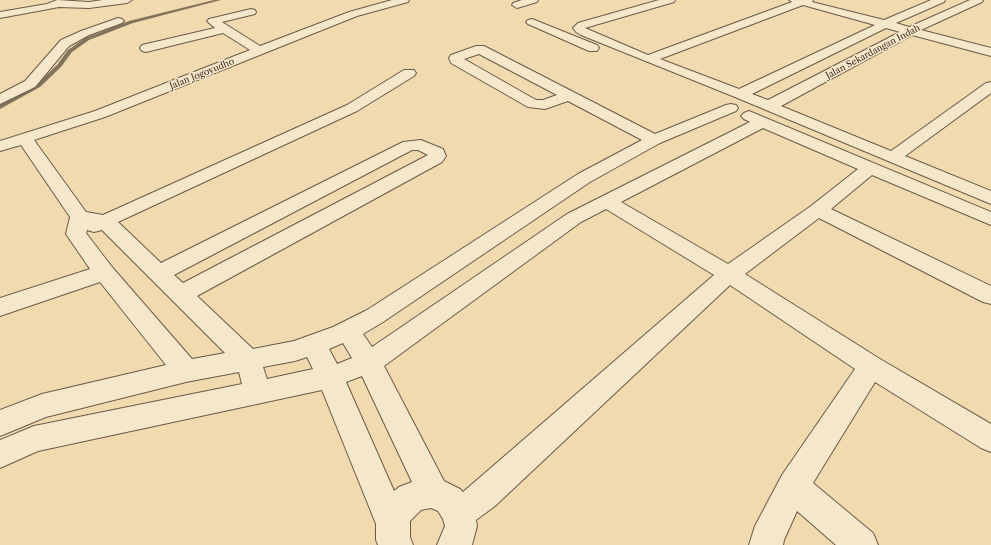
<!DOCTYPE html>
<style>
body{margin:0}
canvas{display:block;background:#f0daae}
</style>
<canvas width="991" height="545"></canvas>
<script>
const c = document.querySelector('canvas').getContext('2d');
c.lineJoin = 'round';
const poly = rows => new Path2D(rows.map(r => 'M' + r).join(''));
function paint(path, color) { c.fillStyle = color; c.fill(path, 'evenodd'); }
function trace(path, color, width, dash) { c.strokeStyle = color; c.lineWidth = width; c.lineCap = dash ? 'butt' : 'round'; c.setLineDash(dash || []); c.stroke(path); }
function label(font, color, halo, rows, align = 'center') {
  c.font = font + ' "Libre Caslon Text",serif'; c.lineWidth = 3; c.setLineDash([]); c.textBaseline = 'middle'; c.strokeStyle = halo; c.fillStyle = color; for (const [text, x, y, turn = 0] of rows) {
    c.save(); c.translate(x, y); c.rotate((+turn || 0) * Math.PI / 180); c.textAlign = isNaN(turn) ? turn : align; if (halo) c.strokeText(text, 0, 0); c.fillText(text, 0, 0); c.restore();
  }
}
const stream = poly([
 [214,0,221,0,133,23,89,40,72,52,61,67,40,87,0,109,0,105,36,85,57,65,68,50,85,38,129,21,214,0]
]);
const street = poly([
 [57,0,89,2,103,0,132,0,127,3,89,8,59,7,0,18,0,12,47,4,57,0],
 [392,0,409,0,408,2,357,16,105,117,34,140,86,212,103,215,347,105,404,70,414,70,416,73,414,76,357,111,118,222,161,263,403,142,421,140,443,149,446,156,442,162,197,296,253,349,294,341,333,327,367,310,578,174,642,140,568,101,545,109,528,107,451,63,449,58,451,55,476,46,484,46,655,134,726,105,731,104,736,105,738,108,736,111,660,143,590,182,383,322,363,334,372,347,567,214,750,122,744,119,741,116,744,113,749,111,991,212,991,225,872,175,831,209,991,286,991,304,983,302,819,218,745,274,880,359,991,424,991,452,981,448,875,382,813,483,873,533,878,545,836,545,797,511,784,540,783,545,749,545,755,526,782,475,855,369,730,285,495,506,476,520,477,526,472,545,437,545,445,526,443,519,438,511,431,508,421,510,410,521,410,537,413,545,378,545,376,540,376,524,322,390,38,451,0,468,0,440,34,426,242,384,239,372,186,382,46,417,0,436,0,410,42,394,166,365,100,282,0,316,0,298,90,269,66,234,70,217,21,145,0,151,0,141,95,111,250,50,223,33,146,52,142,51,140,48,142,45,215,28,209,23,207,21,209,19,251,9,255,10,256,12,255,14,222,22,260,46,349,12,392,0],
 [479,54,557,95,543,100,536,100,464,59,479,54],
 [763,128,858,169,811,206,728,264,621,202,763,128],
 [412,150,418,150,428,155,183,283,174,275,412,150],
 [606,209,714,275,463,492,460,489,444,481,384,366,581,222,606,209],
 [87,230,94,232,102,230,225,353,192,359,112,267,86,233,87,230],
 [343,343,352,358,337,364,329,349,343,343],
 [307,357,313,369,267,379,263,367,295,361,307,357],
 [362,376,412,482,399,487,394,491,346,382,362,376],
 [522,0,538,0,537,2,517,8,512,5,513,3,522,0],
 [659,0,675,0,674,2,585,28,648,55,792,2,789,0,813,0,812,2,884,20,931,0,945,0,944,2,896,23,909,27,970,0,983,0,982,2,921,30,991,48,991,56,912,35,781,106,891,151,986,83,991,82,991,93,905,156,991,191,991,204,735,97,581,35,576,32,573,28,578,23,659,0],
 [803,5,875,25,739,89,660,59,803,5],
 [886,28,900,32,768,100,752,94,886,28],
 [118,18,122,19,124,21,122,23,89,35,69,46,35,87,0,104,0,94,25,81,61,40,81,31,118,18],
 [532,19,597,45,599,48,597,51,589,51,528,24,526,22,528,20,532,19]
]);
const farStreetnames = [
 ["Jalan Sekardangan Indah",873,52,-28],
 ["Jalan Jogoyudho",202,74,-22]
];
paint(stream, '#84735c');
trace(street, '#6a5a48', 2);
paint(street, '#f5e7ca');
label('9px', '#3d3026', '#f5e7ca', farStreetnames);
</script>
